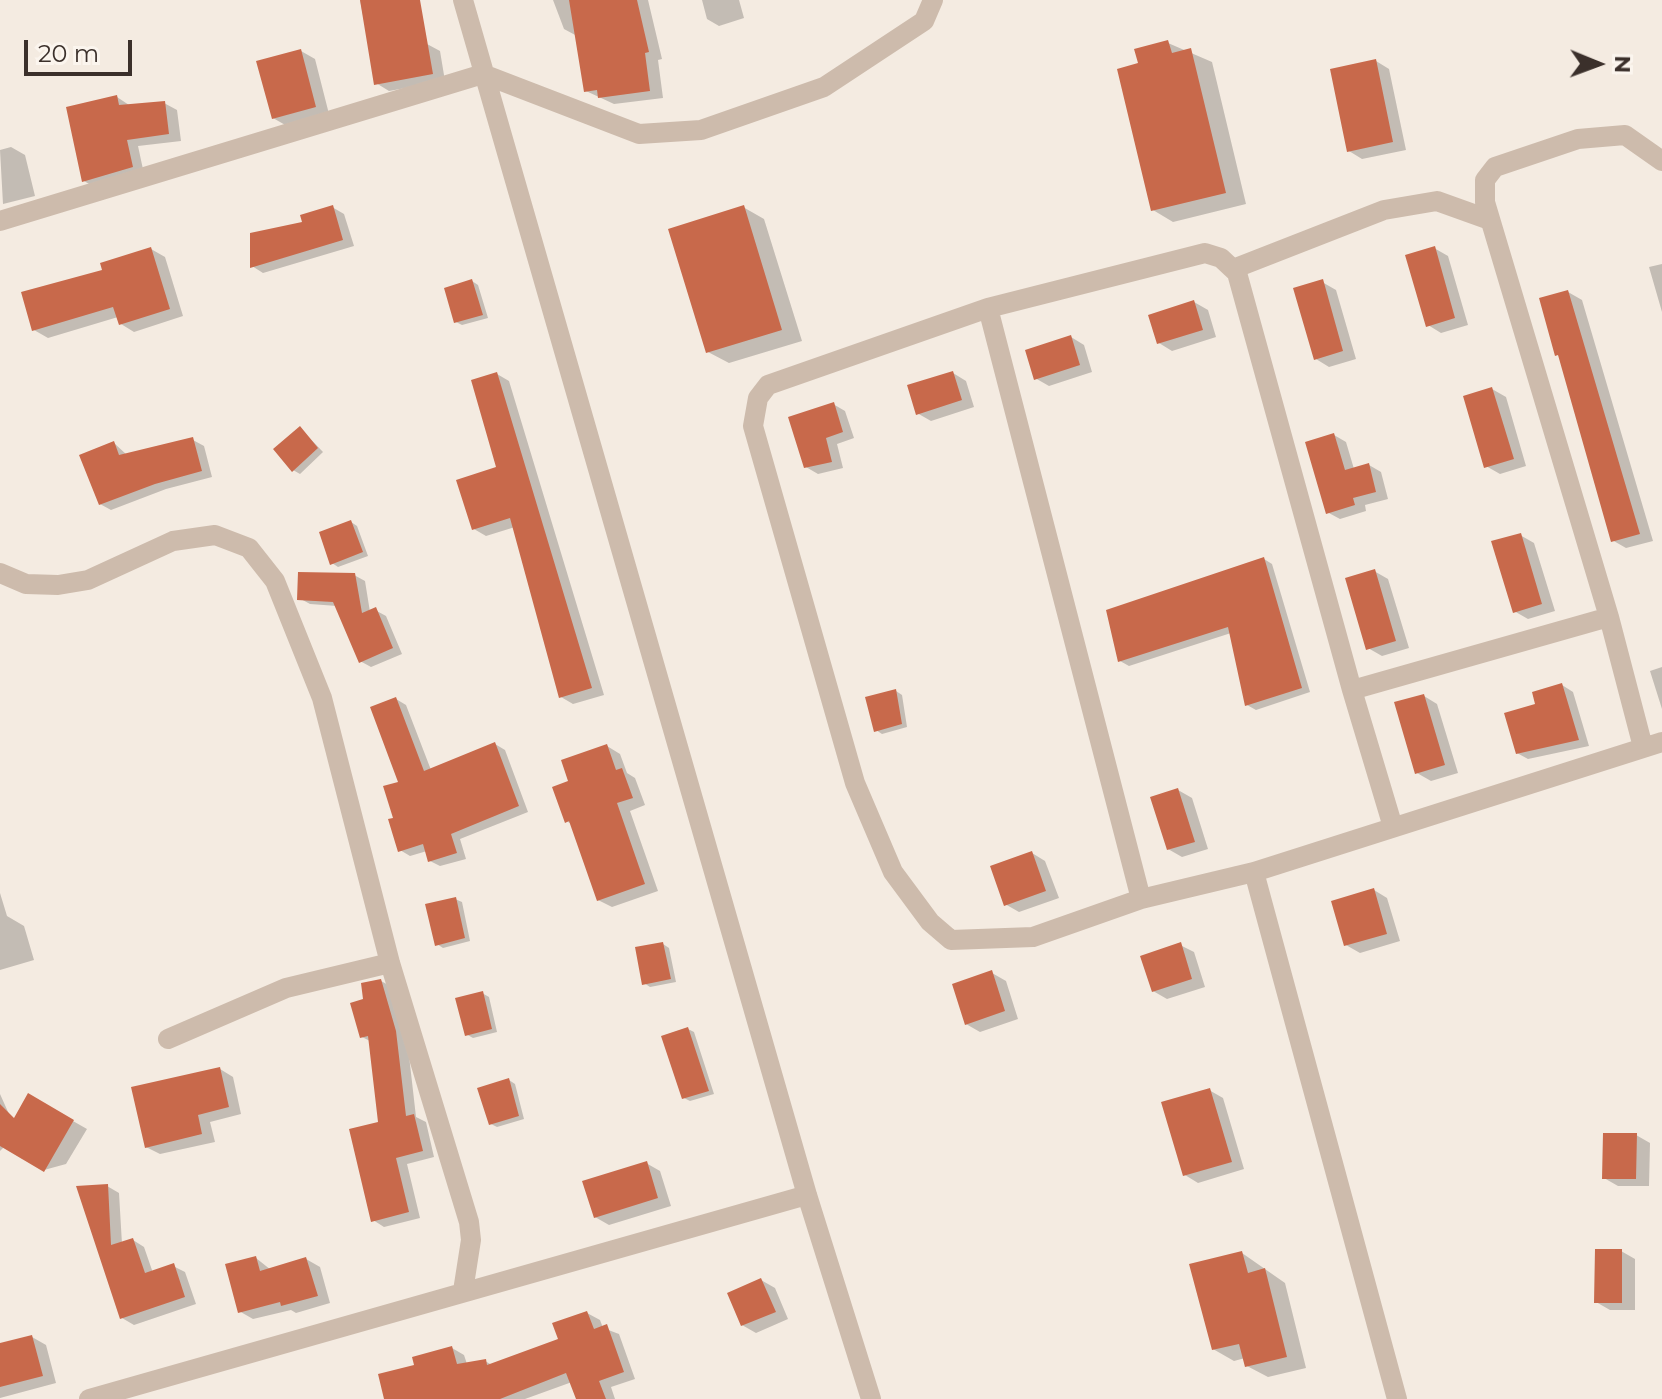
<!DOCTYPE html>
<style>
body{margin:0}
#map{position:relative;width:1662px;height:1399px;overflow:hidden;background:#f4ebe1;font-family:Montserrat,sans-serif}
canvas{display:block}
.north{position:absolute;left:1558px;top:24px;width:80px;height:80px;-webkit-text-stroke:6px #fbf5ee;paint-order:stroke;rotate:91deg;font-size:22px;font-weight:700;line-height:32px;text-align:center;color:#3b302b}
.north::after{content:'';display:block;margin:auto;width:28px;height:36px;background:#3b302b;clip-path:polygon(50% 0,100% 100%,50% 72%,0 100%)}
.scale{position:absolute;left:24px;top:40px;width:108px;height:36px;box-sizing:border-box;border:4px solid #3b302b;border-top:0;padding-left:10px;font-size:24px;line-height:28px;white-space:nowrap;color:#3b302b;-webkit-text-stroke:6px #fbf5ee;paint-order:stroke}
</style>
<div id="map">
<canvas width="1662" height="1399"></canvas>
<div class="north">N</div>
<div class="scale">20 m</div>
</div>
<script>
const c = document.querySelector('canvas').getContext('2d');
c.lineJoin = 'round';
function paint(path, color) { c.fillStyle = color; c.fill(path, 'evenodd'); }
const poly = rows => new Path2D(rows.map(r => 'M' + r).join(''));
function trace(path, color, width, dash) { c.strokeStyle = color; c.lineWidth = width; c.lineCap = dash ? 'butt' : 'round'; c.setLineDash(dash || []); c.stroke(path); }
const shadow = poly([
 [360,0,404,0,427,44,440,51,445,81,389,91,376,83],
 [553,0,648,0,662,59,658,60,663,98,614,104,586,91,577,36,564,29],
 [702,0,739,0,744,18,719,26,707,19],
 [1168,43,1212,62,1246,204,1173,222,1153,210],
 [301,51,315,59,329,114,287,126,273,118],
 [1376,61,1389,69,1406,150,1362,159,1349,151],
 [117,97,129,105,164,103,177,110,181,141,138,146,144,174,96,188,84,181],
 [11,147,25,155,35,196,3,204,0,150],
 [332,207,344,214,354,246,263,273,252,266,305,223],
 [743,207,764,219,802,341,729,363,708,352],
 [1434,248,1448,256,1468,325,1441,333,1428,325],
 [151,249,165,257,183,316,134,332,121,324,118,317,48,338,34,330,105,271],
 [1662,264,1662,312,1649,267],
 [472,281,478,285,488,318,462,325,456,322],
 [1322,282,1336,290,1356,359,1329,367,1316,359],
 [1568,292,1582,300,1653,541,1626,548,1612,540,1561,357,1556,354],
 [1194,302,1208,310,1216,337,1172,351,1159,343],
 [1071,337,1084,345,1092,372,1049,386,1035,378],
 [953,373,966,381,974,407,931,421,917,413],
 [497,374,509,381,604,695,573,704,561,697,515,527,486,536,474,529,498,468],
 [1492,389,1506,397,1526,466,1500,474,1486,466],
 [833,404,845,411,854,438,837,444,843,468,818,474,806,467],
 [300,428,323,452,300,474,293,470],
 [1334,435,1346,442,1354,469,1369,465,1381,472,1388,499,1365,505,1366,511,1340,519,1327,512],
 [193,440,204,446,212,477,166,489,111,510,100,504,114,443,127,455],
 [351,522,357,526,368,556,338,567,332,563],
 [1520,535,1534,543,1555,611,1528,619,1514,611],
 [1264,559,1272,564,1310,692,1256,710,1247,705,1231,633,1129,666,1120,661],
 [1374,571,1388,579,1409,648,1382,656,1368,648],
 [354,575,365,581,370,612,375,610,386,616,402,654,371,667,360,661,337,606,310,604,299,598],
 [1662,667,1662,709,1650,671],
 [1562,685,1573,692,1589,746,1528,759,1517,753,1538,706],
 [896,691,902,695,907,727,882,734,876,730],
 [1424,696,1437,704,1458,773,1431,781,1417,773],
 [396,699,406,705,431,770,495,744,505,750,528,812,460,839,466,859,440,866,430,861,427,851,410,856,400,850,396,819,401,783],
 [607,746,620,754,627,773,635,778,645,805,630,811,658,891,612,907,598,900,572,824,566,821,570,783],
 [1178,790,1192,798,1208,849,1182,857,1168,849],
 [1032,853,1045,861,1059,898,1019,912,1005,904],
 [1374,890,1387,898,1400,941,1360,953,1346,945],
 [0,893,7,916,24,926,34,960,0,970],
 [455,899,462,902,470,941,443,948,437,944],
 [663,944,669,948,676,982,650,987,644,983],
 [1180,945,1194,952,1205,987,1167,999,1153,991],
 [992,973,1006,981,1018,1019,980,1032,966,1024],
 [381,981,392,987,407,1038,416,1117,426,1122,434,1157,407,1164,420,1218,384,1227,373,1220,380,1124,370,1041,362,1037,365,1000],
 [482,993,489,997,497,1032,473,1038,466,1034],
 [688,1029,694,1032,714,1094,690,1101,684,1098],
 [220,1069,233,1077,241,1114,210,1122,215,1142,160,1154,146,1147],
 [509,1080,515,1084,524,1119,497,1127,491,1124],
 [1209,1090,1223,1098,1244,1169,1198,1183,1185,1175],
 [0,1094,13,1123,29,1096,87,1129,66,1164,44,1170,4,1147,0,1151],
 [1636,1135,1650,1143,1649,1186,1618,1186,1604,1178],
 [646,1163,660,1171,671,1206,609,1225,595,1217],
 [107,1186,119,1193,122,1244,133,1240,144,1247,153,1273,173,1266,185,1272,196,1304,134,1325,122,1318,78,1188],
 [1621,1251,1635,1259,1635,1310,1610,1310,1596,1302],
 [1242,1253,1285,1283,1306,1368,1268,1377,1247,1366,1245,1358,1234,1361,1213,1349],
 [256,1258,271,1270,306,1259,320,1267,330,1303,296,1313,291,1310,253,1319,239,1311],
 [761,1280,775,1288,788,1319,756,1333,742,1325],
 [587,1313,600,1320,603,1328,619,1334,635,1379,611,1387,615,1399,578,1399,572,1382,525,1399,386,1399,417,1367,452,1348,464,1355,467,1364,485,1361,492,1365,560,1340],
 [32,1337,46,1345,56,1383,0,1398,0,1345]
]);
const building = poly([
 [360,0,420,0,433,74,374,85],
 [569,0,637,0,649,52,645,53,650,91,598,98,597,90,584,92],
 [1168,40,1172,53,1191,48,1226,193,1151,211,1117,69,1138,63,1134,49],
 [301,49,316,107,272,119,256,61],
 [1376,59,1393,142,1347,152,1330,69],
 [117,95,119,105,165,101,169,134,127,140,133,167,82,182,66,107],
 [333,205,343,240,250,268,250,233,302,222,300,215],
 [744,205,782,330,706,353,668,229],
 [1435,246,1455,318,1426,327,1405,255],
 [151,247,170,309,119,325,113,307,32,331,21,292,102,270,100,263],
 [472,279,483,315,454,323,444,288],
 [1323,279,1343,351,1314,360,1293,288],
 [1568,290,1640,534,1611,542,1558,355,1555,356,1539,298],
 [1194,300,1203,330,1157,344,1148,315],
 [1071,335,1080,365,1034,380,1025,350],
 [953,371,962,400,916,415,907,385],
 [497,372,592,688,559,698,510,518,472,530,456,480,496,467,471,380],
 [1492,387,1514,459,1484,468,1463,396],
 [834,402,843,432,826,438,832,462,804,468,788,417],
 [300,426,318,448,292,472,273,449],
 [1334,433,1345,470,1369,463,1376,492,1353,498,1355,505,1326,514,1305,442],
 [193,437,202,471,155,484,99,505,79,455,114,441,119,455],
 [351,520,363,552,330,565,319,532],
 [1521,533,1542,604,1513,613,1491,541],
 [1264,557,1302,688,1245,706,1228,627,1118,662,1106,610],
 [1375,569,1396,641,1366,650,1345,578],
 [298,572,355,573,362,613,376,607,393,648,359,663,333,602,297,600],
 [1562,683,1579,740,1516,754,1504,713,1535,704,1532,692],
 [896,689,902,724,874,732,865,697],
 [1424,694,1445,765,1415,774,1394,702],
 [396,697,424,771,495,742,519,806,451,834,457,853,428,862,423,844,398,852,388,819,393,818,383,786,398,782,370,707],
 [607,744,616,770,622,768,633,798,617,803,645,884,597,901,569,821,565,823,552,787,568,781,561,760],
 [1178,788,1195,842,1167,850,1150,797],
 [1032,851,1046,891,1004,906,990,866],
 [1374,888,1387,934,1344,946,1331,901],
 [456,897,465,938,435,946,425,904],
 [663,942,671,979,642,985,635,947],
 [1181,942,1192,979,1152,992,1140,956],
 [992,970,1005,1011,965,1025,952,984],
 [381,979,396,1031,406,1116,414,1114,423,1151,396,1158,409,1212,371,1222,349,1129,378,1122,368,1036,360,1038,350,1003,363,999,361,983],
 [483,991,492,1029,465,1036,455,998],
 [688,1027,709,1091,682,1099,661,1036],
 [220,1067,229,1107,198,1115,202,1134,145,1148,131,1087],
 [509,1078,519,1116,489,1125,477,1088],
 [1210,1088,1232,1162,1183,1176,1161,1102],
 [28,1093,74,1120,44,1172,0,1146,0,1104,14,1118],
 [1603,1133,1637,1133,1636,1179,1602,1179],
 [647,1161,658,1198,594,1218,582,1181],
 [108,1184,111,1245,133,1238,145,1273,174,1263,185,1297,120,1319,76,1186],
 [1595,1249,1622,1249,1622,1303,1594,1303],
 [1242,1251,1248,1273,1265,1268,1287,1357,1245,1367,1239,1344,1212,1350,1189,1264],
 [256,1256,260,1271,306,1257,318,1296,281,1306,280,1302,238,1313,225,1264],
 [761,1278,776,1312,741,1326,727,1293],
 [587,1311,594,1329,607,1324,624,1372,599,1381,606,1399,576,1399,566,1373,500,1399,384,1399,378,1374,414,1365,412,1357,452,1346,457,1364,486,1359,487,1365,558,1339,552,1323],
 [32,1335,43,1376,0,1387,0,1343]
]);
const minor = poly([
 [463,0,807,1195,871,1399],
 [0,221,483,74,639,134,701,130,824,87,924,21,933,0],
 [1233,269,1384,210,1437,201,1490,220],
 [988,308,1141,899],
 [0,573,26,584,58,585,88,580,173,541,215,535,249,548,275,581,322,698,390,963,469,1222,471,1240,463,1291],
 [1352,690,1609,617],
 [1643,747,1609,617,1485,202,1485,180,1495,167,1578,139,1625,135,1662,161],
 [1393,827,1352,690,1237,273,1221,258,1205,253,988,308,768,385,758,398,753,426,855,783,893,872,930,922,951,940,1033,937,1141,899,1254,872,1662,742],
 [1254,872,1397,1399],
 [168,1039,286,988,390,963],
 [89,1399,807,1195]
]);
paint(shadow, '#0003');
paint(building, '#c8694b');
trace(minor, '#cdbbac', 20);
</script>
